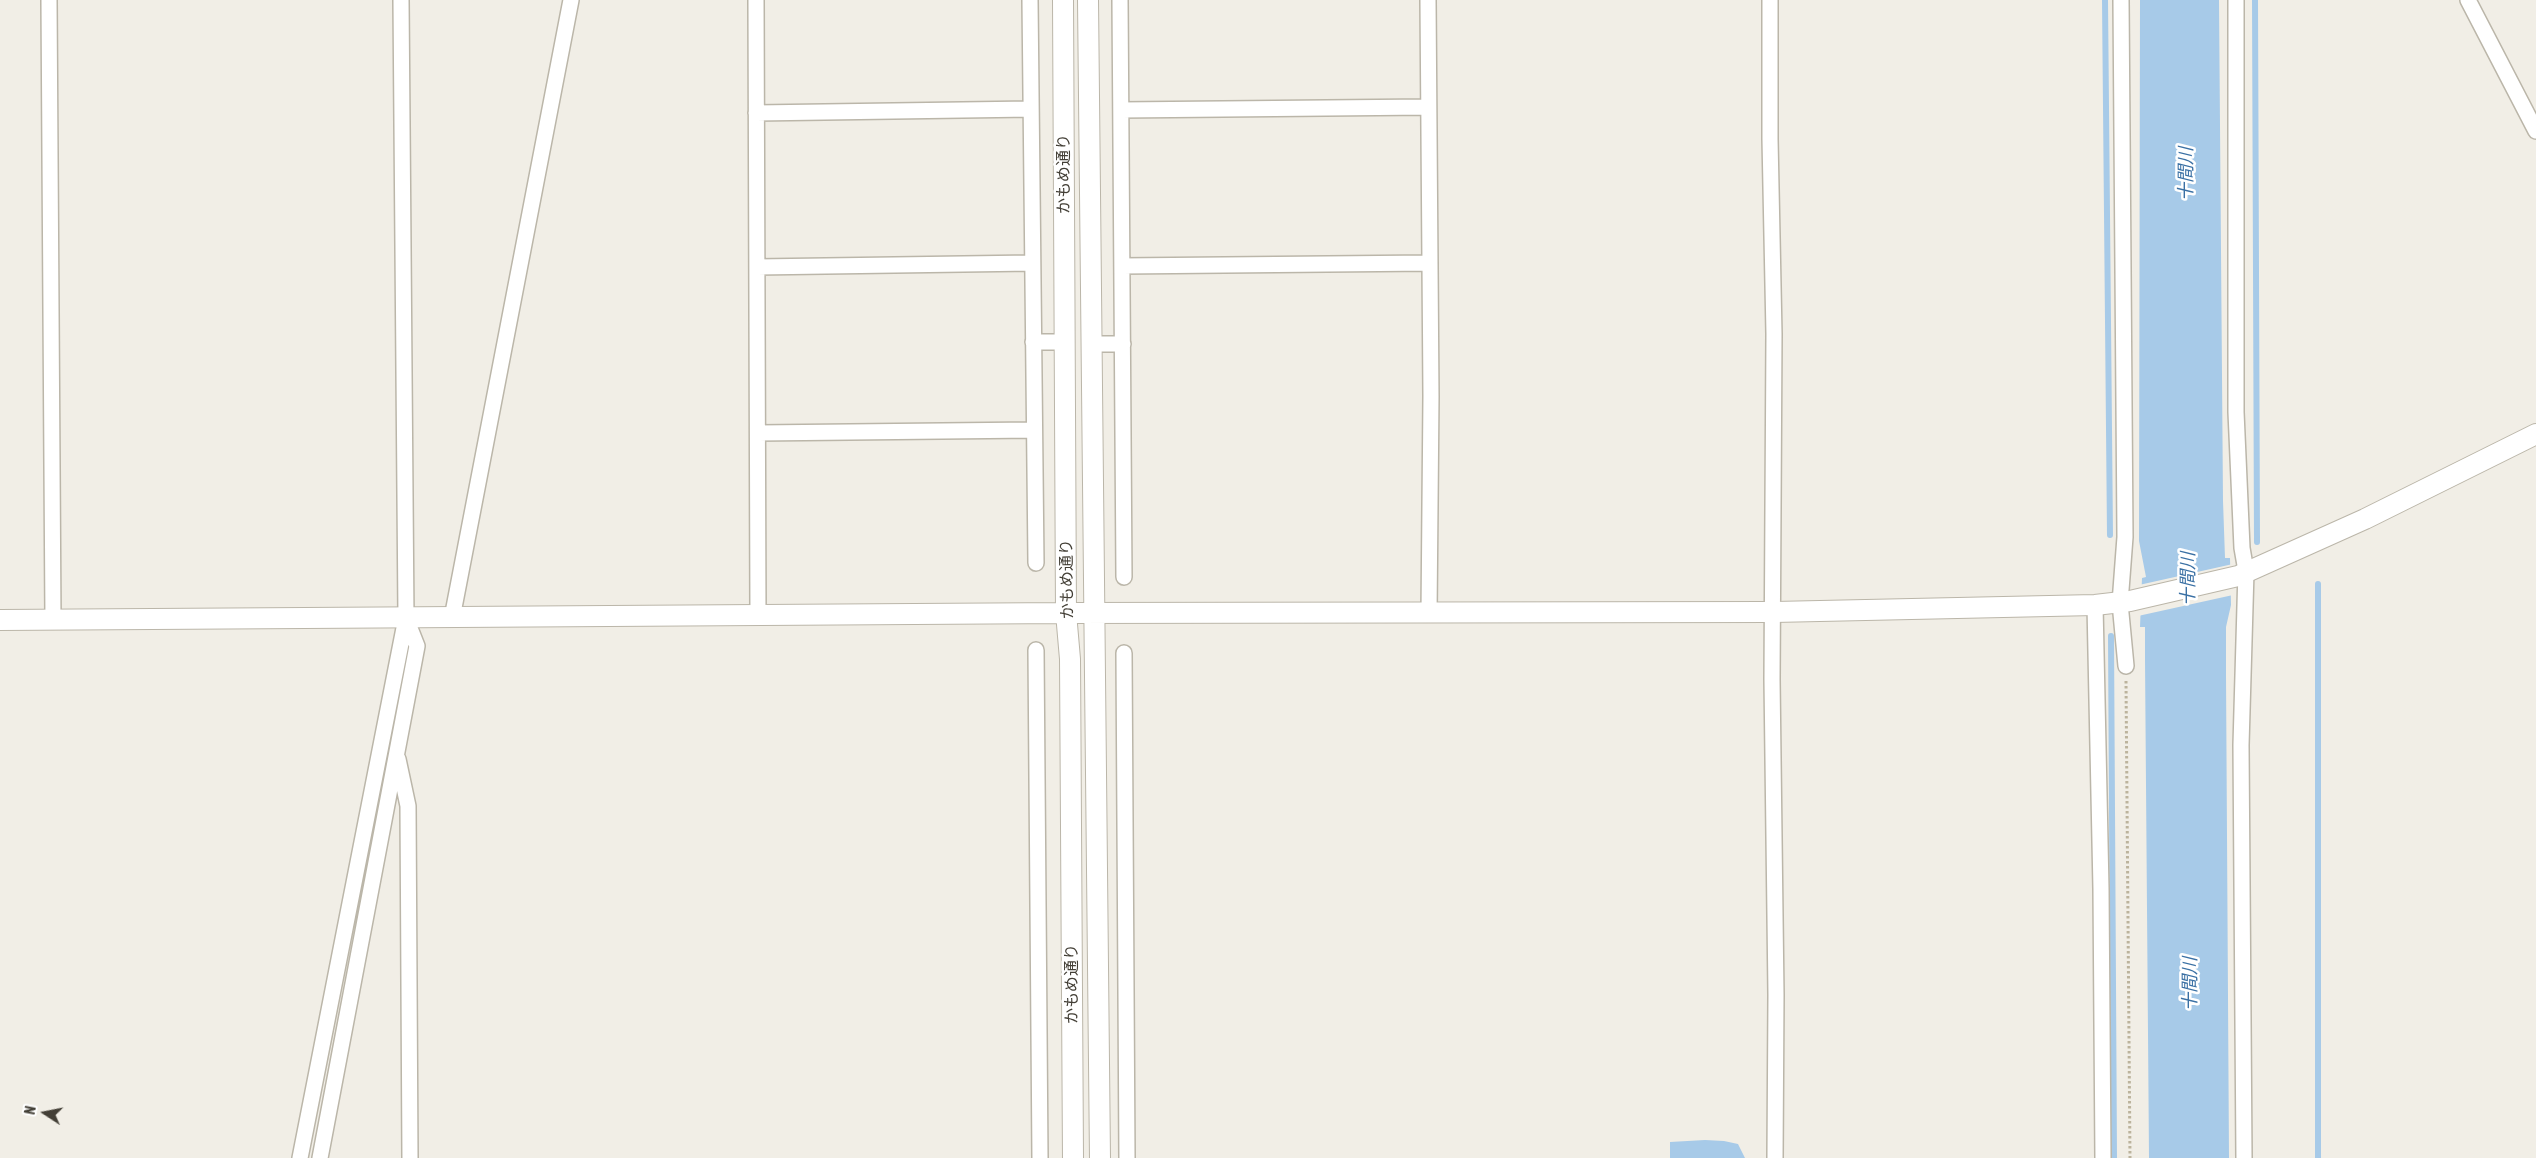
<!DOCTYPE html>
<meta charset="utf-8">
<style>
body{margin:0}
#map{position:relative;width:2536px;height:1158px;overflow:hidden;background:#f1eee6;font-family:"Asap Condensed",sans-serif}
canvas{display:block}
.north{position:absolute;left:20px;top:1088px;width:50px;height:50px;-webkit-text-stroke:4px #fff;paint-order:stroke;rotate:281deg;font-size:14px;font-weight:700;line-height:20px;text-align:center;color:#433f36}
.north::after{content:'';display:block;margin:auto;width:18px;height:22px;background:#433f36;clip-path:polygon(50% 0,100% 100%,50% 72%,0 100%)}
</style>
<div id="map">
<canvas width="2536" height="1158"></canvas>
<div class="north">N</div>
</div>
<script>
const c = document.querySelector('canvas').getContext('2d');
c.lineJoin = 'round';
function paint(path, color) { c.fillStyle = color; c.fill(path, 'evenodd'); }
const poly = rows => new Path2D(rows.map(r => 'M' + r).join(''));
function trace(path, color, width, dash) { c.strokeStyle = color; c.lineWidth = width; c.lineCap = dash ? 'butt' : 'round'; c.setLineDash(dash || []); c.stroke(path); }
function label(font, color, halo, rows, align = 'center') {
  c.font = font + ' "Asap Condensed","Noto Sans JP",sans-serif'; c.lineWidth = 5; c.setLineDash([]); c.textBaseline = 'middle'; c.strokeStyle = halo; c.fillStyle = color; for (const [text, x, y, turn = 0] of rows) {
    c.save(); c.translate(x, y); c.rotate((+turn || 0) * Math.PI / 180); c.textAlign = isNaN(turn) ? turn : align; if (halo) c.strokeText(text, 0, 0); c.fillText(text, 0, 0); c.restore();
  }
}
const water = poly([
 [2140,0,2219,0,2223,501,2225,558,2230,558,2231,605,2226,627,2226,675,2229,1158,2149,1158,2145,660,2145,627,2140,627,2142,578,2146,577,2139,541],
 [1705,1140,1724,1141,1738,1144,1745,1158,1670,1158,1670,1142]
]);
const pier = poly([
 [2233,564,2233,595,2138,616,2139,585]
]);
const stream = poly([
 [2105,0,2110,535],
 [2255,0,2257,542],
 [2318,584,2318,1158],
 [2111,636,2114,1158]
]);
const path = poly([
 [2126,681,2130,1158]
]);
const minor = poly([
 [49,0,53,620],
 [756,0,758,615],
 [1030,0,1036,563],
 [1120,0,1124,577],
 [1428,0,1431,396,1429,614],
 [1770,0,1770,139,1774,334,1772,679,1776,995,1775,1158],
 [2121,0,2125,537,2120,603,2126,666],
 [2236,0,2236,412,2242,548,2246,571,2241,745,2244,1158],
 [2468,0,2536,131],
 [1121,110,1428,107],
 [756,113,1031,109],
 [1122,266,1430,263],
 [757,267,1032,263],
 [1033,342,1064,342],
 [1092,344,1123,344],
 [758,433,1034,430],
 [2095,605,2101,889,2103,1158],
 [452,618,571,0],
 [1036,650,1040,1158],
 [1124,653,1127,1158],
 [398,759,408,806,410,1158],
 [300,1158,406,618,401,0],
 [320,1158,417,646,406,618]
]);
const tertiary = poly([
 [1063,0,1066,613,1070,659,1073,1158],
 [1088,0,1100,1158],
 [0,620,1066,613,1774,612,2095,605,2130,601,2238,576,2365,519,2536,434]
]);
const streetNames = [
 ["かもめ通り",1064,174,-90],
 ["かもめ通り",1067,579,-91],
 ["かもめ通り",1072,984,-90]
];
const waterNames = [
 ["十間川",2186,174,-90],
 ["十間川",2188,579,-90],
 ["十間川",2190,984,-90]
];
paint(water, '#a7cae8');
paint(pier, '#f1eee6');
trace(stream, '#a7cae8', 6);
trace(minor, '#bbb6a9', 18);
trace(tertiary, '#bbb6a9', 22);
trace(path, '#bcb39c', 3, [2.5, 2.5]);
trace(minor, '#fff', 15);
trace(tertiary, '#fff', 20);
label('16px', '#433f36', '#fff', streetNames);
label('italic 18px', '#3a70a4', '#fff', waterNames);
</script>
